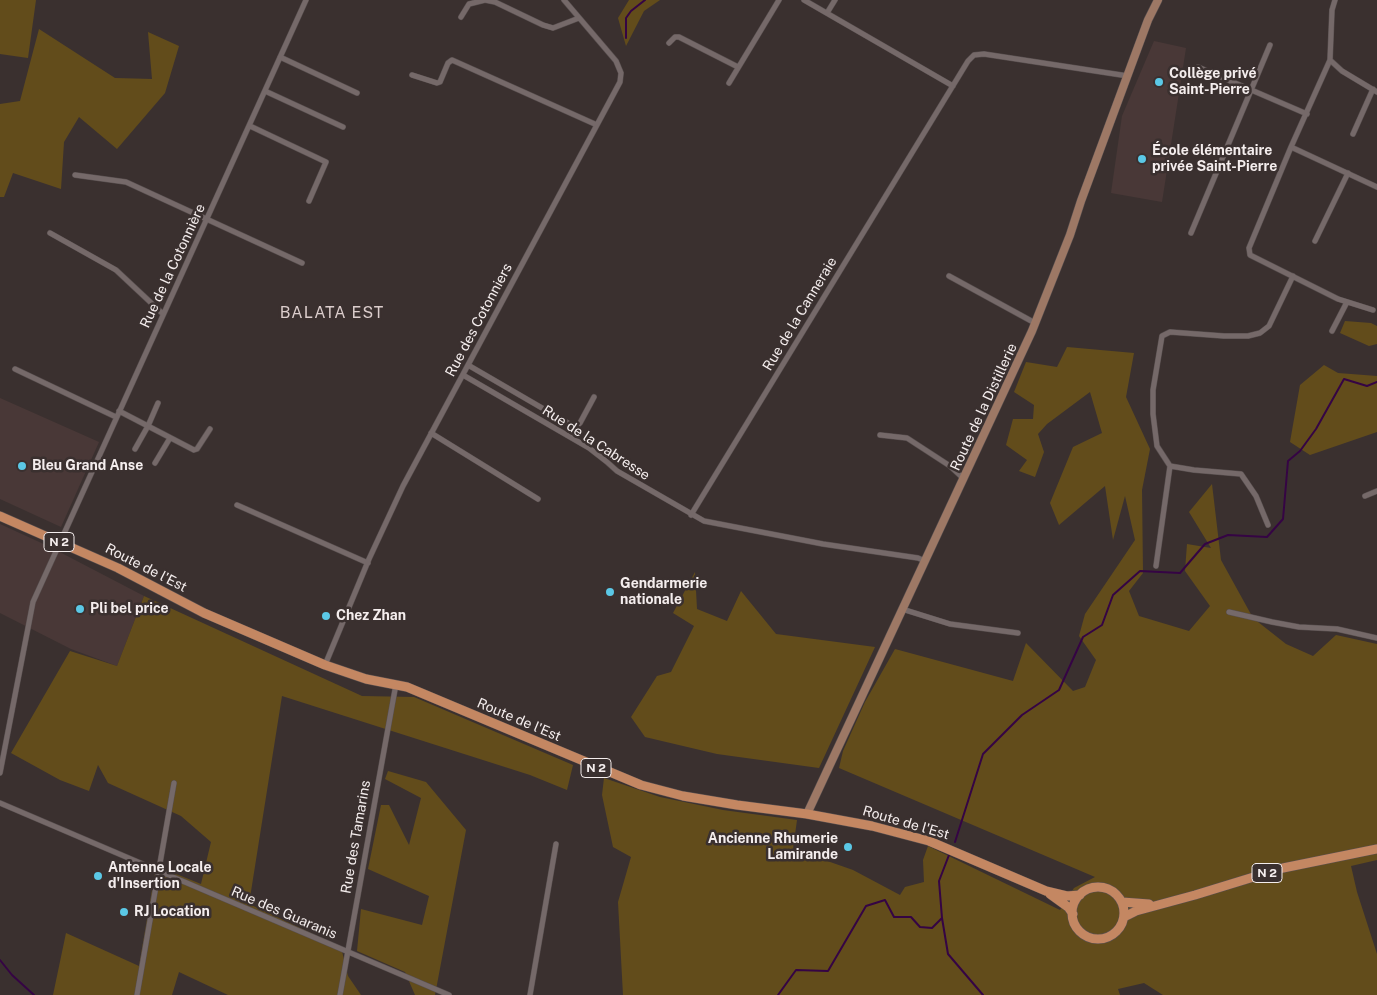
<!DOCTYPE html>
<meta charset="utf-8">
<style>
body{margin:0}
canvas{display:block;background:#3a302f}
</style>
<canvas width="1377" height="995"></canvas>
<script>
const c = document.querySelector('canvas').getContext('2d');
c.lineJoin = 'round';
function paint(path, color) { c.fillStyle = color; c.fill(path, 'evenodd'); }
const poly = rows => new Path2D(rows.map(r => 'M' + r).join(''));
function trace(path, color, width, dash) { c.strokeStyle = color; c.lineWidth = width; c.lineCap = dash ? 'butt' : 'round'; c.setLineDash(dash || []); c.stroke(path); }
function label(font, color, halo, rows, align = 'center') {
  c.font = font + ' "Public Sans",sans-serif'; c.lineWidth = 5; c.setLineDash([]); c.textBaseline = 'middle'; c.strokeStyle = halo; c.fillStyle = color; for (const [text, x, y, turn = 0] of rows) {
    c.save(); c.translate(x, y); c.rotate((+turn || 0) * Math.PI / 180); c.textAlign = isNaN(turn) ? turn : align; if (halo) c.strokeText(text, 0, 0); c.fillText(text, 0, 0); c.restore();
  }
}
const built = poly([
 [1154,41,1186,48,1162,202,1111,193,1122,116],
 [0,398,99,442,61,527,0,499],
 [0,524,50,547,144,596,117,666,71,649,0,613]
]);
const green = poly([
 [0,0,36,0,28,58,0,54],
 [629,0,660,0,644,11,626,46,618,18],
 [39,29,115,78,152,79,148,32,179,46,165,93,117,149,79,117,64,142,61,189,13,173,4,197,0,197,0,104,20,101],
 [1345,321,1371,323,1377,326,1377,344,1369,346,1340,333],
 [1067,347,1134,353,1126,397,1150,449,1142,490,1143,573,1129,591,1139,616,1189,631,1210,606,1185,571,1187,544,1211,548,1189,512,1212,484,1221,560,1253,618,1286,644,1313,656,1336,635,1377,644,1377,860,1351,866,1357,892,1377,954,1377,995,1163,995,1144,983,1118,989,1120,995,623,995,618,902,631,857,613,847,602,795,604,778,660,797,723,810,797,820,793,849,853,870,900,895,905,887,924,882,923,860,928,846,1060,910,1074,888,1095,877,839,768,843,751,865,702,895,649,1013,681,1026,643,1073,691,1085,687,1096,660,1079,636,1085,614,1135,540,1125,496,1113,540,1105,486,1059,525,1050,503,1073,447,1102,433,1090,392,1047,424,1038,434,1044,452,1035,477,1019,471,1027,460,1006,445,1013,419,1033,419,1034,405,1014,392,1026,362,1057,367],
 [1324,365,1338,373,1377,376,1377,432,1310,455,1290,442,1300,385],
 [695,572,697,609,727,621,741,591,776,634,875,647,819,768,717,754,645,737,631,717,657,676,671,672,694,626,673,613],
 [144,596,362,696,414,697,573,765,567,790,530,775,282,696,249,904,341,947,348,976,361,995,228,995,179,972,172,995,53,995,66,933,139,966,156,866,201,884,211,842,181,816,108,783,98,765,89,791,60,780,11,753,70,651,117,666],
 [388,771,426,782,466,830,435,995,415,995,405,972,357,951,361,909,422,925,429,896,368,869,381,805,389,805,409,845,421,798,385,779]
]);
const stream = poly([
 [626,38,626,18,631,11,645,0],
 [955,842,983,754,1022,715,1059,690,1083,637,1102,625,1113,595,1140,571,1180,573,1205,544,1228,535,1267,537,1283,519,1288,461,1300,451,1316,429,1344,379,1367,386,1377,382],
 [942,918,948,954,983,995],
 [0,960,12,975,34,995],
 [778,995,796,970,828,971,866,906,885,900,894,917,911,917,920,927,932,928,942,918,939,881,949,855]
]);
const street = poly([
 [804,0,953,86],
 [1335,0,1332,10,1330,60,1291,147,1249,248,1250,255,1338,299,1373,310],
 [827,13,835,0],
 [461,17,469,4,485,0,495,2,543,25,553,28,579,18],
 [669,43,675,37,679,37,738,67],
 [280,57,357,93],
 [1330,60,1342,71,1377,92],
 [1198,67,1307,114],
 [412,75,437,83,440,82,448,63,452,60,597,125],
 [729,83,779,0],
 [265,91,343,127],
 [250,126,326,162,309,201],
 [1353,134,1373,89],
 [1291,147,1377,187],
 [75,175,126,182,302,263],
 [50,233,116,270,163,314],
 [1191,233,1270,45],
 [1315,241,1348,173],
 [949,276,1035,323],
 [1332,331,1347,302],
 [468,365,573,426,577,426,580,423,594,397],
 [15,369,116,417],
 [463,375,589,448,607,462,617,471,704,521,823,544,918,558,925,561],
 [119,411,194,450,197,449,210,429],
 [431,433,538,499],
 [880,435,907,438,950,466,964,479],
 [135,449,148,426,158,403],
 [155,463,170,438],
 [1365,496,1377,491],
 [237,505,368,563],
 [691,515,968,61,974,55,984,54,1128,76],
 [1268,525,1256,496,1241,474,1194,470,1170,466,1157,446,1153,414,1153,390,1162,336,1170,332,1224,336,1248,336,1260,333,1269,326,1293,276],
 [1156,566,1170,466],
 [902,609,950,624,1018,633],
 [1229,612,1272,622,1299,627,1337,629,1377,638],
 [325,665,369,559,403,486,620,82,621,73,616,61,564,0],
 [0,773,33,602,306,0],
 [0,803,449,995],
 [137,995,174,783],
 [340,995,396,684],
 [530,995,556,844]
]);
const secondary = poly([
 [807,814,1032,331,1070,235,1081,201,1148,20,1158,0]
]);
const primary = poly([
 [0,516,118,568,204,613,325,665,366,679,407,687,641,785,683,796,737,805,807,814,872,826,929,841,1046,891,1067,896,1080,895],
 '1072 913a26 26 0 1 1 52 0a26 26 0 1 1-52 0Z',
 [1050,894,1068,907,1073,914],
 [1122,902,1149,904],
 [1124,917,1136,911,1195,895,1283,868,1377,849]
]);
const markers = [
 [1159,82,5,"#5bc8e6"],
 [1142,159,5,"#5bc8e6"],
 [22,466,5,"#5bc8e6"],
 [610,592,5,"#5bc8e6"],
 [80,609,5,"#5bc8e6"],
 [326,616,5,"#5bc8e6"],
 [848,847,5,"#5bc8e6"],
 [98,876,5,"#5bc8e6"],
 [124,912,5,"#5bc8e6"]
];
const shields = [
 [59,542,30],
 [596,768,30],
 [1267,873,30]
];
const shieldNames = [
 ["N 2",59,542],
 ["N 2",596,768],
 ["N 2",1267,873]
];
const poiNames = [
 ["Collège privé",1169,74],
 ["Saint-Pierre",1169,90],
 ["École élémentaire",1152,151],
 ["privée Saint-Pierre",1152,167],
 ["Bleu Grand Anse",32,466],
 ["Gendarmerie",620,584],
 ["nationale",620,600],
 ["Pli bel price",90,609],
 ["Chez Zhan",336,616],
 ["Ancienne Rhumerie",838,839,"right"],
 ["Lamirande",838,855,"right"],
 ["Antenne Locale",108,868],
 ["d'Insertion",108,884],
 ["RJ Location",134,912]
];
const streetNames = [
 ["Rue de la Cotonnière",173,266,-65],
 ["Rue de la Canneraie",800,314,-59],
 ["Rue des Cotonniers",479,320,-62],
 ["Route de la Distillerie",984,407,-65],
 ["Rue de la Cabresse",596,443,33],
 ["Route de l'Est",146,568,27],
 ["Route de l'Est",519,720,23],
 ["Route de l'Est",906,823,16],
 ["Rue des Tamarins",356,837,-80],
 ["Rue des Guaranis",284,913,23]
];
const quarterNames = [
 ["BALATA EST",332,313]
];
paint(built, '#493837');
paint(green, '#624c1b');
trace(stream, '#350444', 2);
trace(street, '#584f4f', 6);
trace(secondary, '#584f4f', 9);
trace(primary, '#584f4f', 10);
trace(street, '#756969', 5);
trace(secondary, '#9d7865', 8);
trace(primary, '#c48762', 9);
for (const [x, y, r, color] of markers) { const dot = new Path2D(); dot.arc(x, y, r, 0, 2 * Math.PI); c.fillStyle = color; c.fill(dot); trace(dot, '#3a302f', 2); }
for (const [x, y, w] of shields) { const box = new Path2D(); box.roundRect(x - w / 2, y - 9.5, w, 19, 4); c.fillStyle = '#3a302f'; c.fill(box); trace(box, '#f4eded', 1); }
label('bold 12px', '#f4eded', null, shieldNames);
label('bold 14px', '#f4eded', '#3a302f', poiNames, 'left');
label('14px', '#f4eded', '#3a302f', streetNames);
c.letterSpacing = '1px';
label('16px', '#dccecd', '#3a302f', quarterNames);
c.letterSpacing = '0px';
</script>
